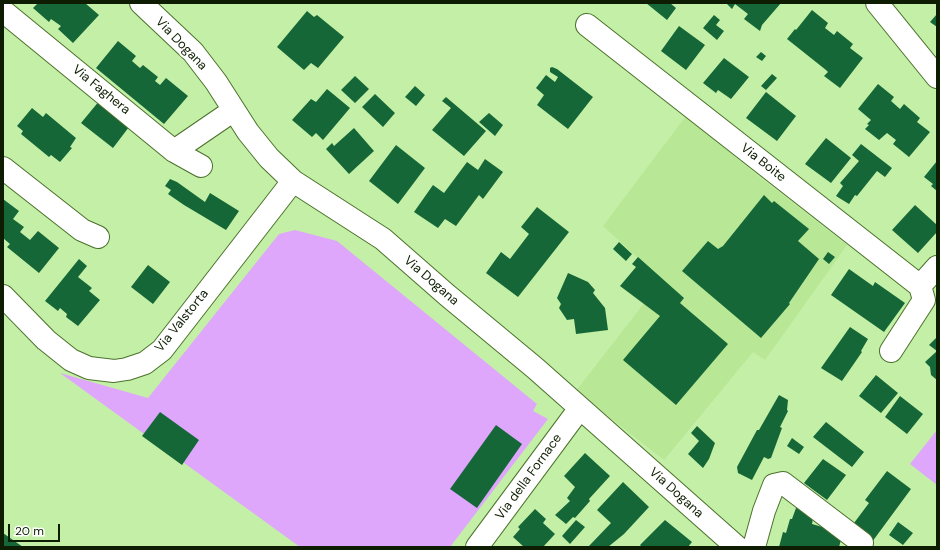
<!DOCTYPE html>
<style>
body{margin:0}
#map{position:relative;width:940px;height:550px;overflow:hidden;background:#c4efa6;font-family:"DM Sans",sans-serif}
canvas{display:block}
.frame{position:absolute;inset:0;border:4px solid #0e1d02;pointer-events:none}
.scale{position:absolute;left:8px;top:524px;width:52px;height:18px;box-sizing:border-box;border:2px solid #0e1d02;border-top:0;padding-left:5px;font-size:12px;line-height:14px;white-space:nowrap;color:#0e1d02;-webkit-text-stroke:3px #fff;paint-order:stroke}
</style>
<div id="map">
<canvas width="940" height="550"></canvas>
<div class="frame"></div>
<div class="scale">20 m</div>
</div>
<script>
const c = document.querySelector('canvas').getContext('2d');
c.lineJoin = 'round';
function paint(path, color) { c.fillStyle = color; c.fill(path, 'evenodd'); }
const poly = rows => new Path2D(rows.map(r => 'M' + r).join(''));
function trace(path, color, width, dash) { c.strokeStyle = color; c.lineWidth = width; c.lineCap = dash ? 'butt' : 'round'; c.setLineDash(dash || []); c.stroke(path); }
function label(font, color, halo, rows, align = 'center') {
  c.font = font + ' "DM Sans",sans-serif'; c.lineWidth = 4; c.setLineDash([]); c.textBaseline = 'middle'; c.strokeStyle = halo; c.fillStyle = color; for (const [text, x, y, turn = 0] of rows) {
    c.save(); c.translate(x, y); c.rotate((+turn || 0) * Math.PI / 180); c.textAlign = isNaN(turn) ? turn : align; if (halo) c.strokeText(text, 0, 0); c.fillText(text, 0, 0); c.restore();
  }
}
const built = poly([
 [686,116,757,175,847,245,765,360,753,352,664,460,576,391,662,280,603,226]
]);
const green = poly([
 [295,230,337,241,537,404,533,411,548,419,450,547,300,547,60,373,148,398,279,234],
 [937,430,937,485,910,464]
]);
const building = poly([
 [38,3,79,3,81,4,85,3,99,15,73,43,58,29,61,26,51,19,49,22,33,8],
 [646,3,670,3,676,8,667,20],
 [726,3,781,3,762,25,760,31,744,19,748,14,735,4,732,9],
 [812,10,828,23,825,28,834,35,837,31,853,44,850,48,863,58,840,88,824,76,828,72,826,70,787,39,795,29,796,30],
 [307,11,314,17,317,15,344,37,318,68,311,63,304,70,277,47],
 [937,14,937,27,930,22],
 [714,15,720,20,716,25,724,31,717,40,703,28],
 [679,26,705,45,686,70,661,51],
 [118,41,136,56,132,61,140,68,143,65,158,77,155,81,160,85,166,78,188,96,164,124,96,68],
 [761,52,766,56,762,61,756,57],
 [724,58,749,77,731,99,718,90,716,93,703,83],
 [552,67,557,69,593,97,568,129,537,105,544,95,536,88,546,75,555,82,558,77,550,72,550,68],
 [772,74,777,78,766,90,761,86],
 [355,76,369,89,355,103,341,90],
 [878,84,894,97,891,101,900,109,904,104,920,118,917,122,930,132,909,157,893,144,896,140,887,133,879,140,865,129,869,125,867,124,871,120,858,109],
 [415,86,425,95,416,106,405,97],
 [327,89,350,108,323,140,316,133,312,137,292,120,311,99,316,102],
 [766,92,796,116,777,141,746,118],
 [375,94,395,113,383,127,362,107],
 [446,97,486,131,464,156,432,130,451,108,442,101],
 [100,100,129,127,113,148,81,123],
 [32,108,43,117,46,113,76,138,70,147,72,148,60,162,51,155,49,157,21,134,23,131,17,126],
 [489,113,503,125,495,136,479,122],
 [354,128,374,151,349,174,326,149,332,143,334,146],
 [826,138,851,158,831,183,805,164],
 [861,144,892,168,885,177,877,171,857,196,855,195,849,204,836,196,843,186,840,183,859,161,852,155],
 [396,145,425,168,398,204,369,181],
 [485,159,503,172,483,199,479,195,456,226,445,219,438,228,414,212,433,185,444,193,467,162,478,170],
 [937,161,937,191,931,186,933,184,924,177],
 [170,179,177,182,205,202,210,193,239,211,226,230,184,205,168,194,171,190,165,186],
 [764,195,772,203,774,201,809,229,798,241,819,259,789,303,790,304,761,338,682,271,708,241,718,249,723,246],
 [3,199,19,211,13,219,24,227,20,232,30,240,38,231,59,248,39,273,7,247,10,244,3,238],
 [915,205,937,225,937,232,918,253,892,230],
 [537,207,569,232,518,297,486,273,501,252,510,259,529,234,521,227],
 [619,242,632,254,626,261,613,249],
 [828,252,835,257,829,264,823,259],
 [638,257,684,298,680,303,728,344,676,405,623,360,660,316,620,286,636,267,632,264],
 [79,259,87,266,78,277,92,288,89,291,100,300,78,326,66,317,67,314,60,308,58,311,45,301],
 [148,265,170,282,153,304,131,287],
 [849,269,873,286,875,282,905,303,884,332,831,295],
 [568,273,588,282,595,290,593,293,605,308,608,330,576,334,574,319,567,320,559,308,561,304,557,298],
 [850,327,868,339,861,351,862,352,842,381,821,368],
 [937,337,937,351,929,345],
 [937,351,937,380,931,375,930,367,925,362],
 [876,375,898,393,881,413,859,396],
 [779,395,788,400,787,410,788,411,780,427,782,428,771,458,768,459,764,457,752,480,738,473,737,467,757,430,759,430],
 [900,396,923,414,907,434,885,417],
 [160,412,199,440,182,465,142,436],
 [826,422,864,452,852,467,813,437],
 [496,425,522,444,477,508,450,489],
 [697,426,715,443,709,459,703,468,688,454,699,441,691,433],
 [792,438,804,447,799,454,787,446],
 [585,453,610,476,589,499,590,501,575,518,573,517,566,524,555,515,570,501,567,498,575,487,564,476],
 [823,459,846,475,827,500,804,483],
 [887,471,911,489,872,542,851,527,869,503,865,500],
 [623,482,649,507,624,534,608,547,588,547,611,523,597,510],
 [796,508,814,513,812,524,843,533,839,547,779,547,783,532,786,533,790,519,792,519],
 [535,509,546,519,543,523,555,534,543,547,524,547,513,537,520,529,518,527],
 [576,520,585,527,570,544,562,536],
 [665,520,692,542,688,547,642,547,640,545],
 [898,522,913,533,903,545,889,535],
 [3,533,23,547,3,547]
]);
const minor = poly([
 [141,3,193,52,216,82,248,132,269,158,293,181,383,239,447,295,535,368,737,547],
 [877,3,937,77],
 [3,11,174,151,201,166],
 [587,25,920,286],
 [174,151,234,110],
 [3,168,82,230,98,237],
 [920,286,937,267],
 [3,296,46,340,71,360,89,368,114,371,127,369,145,363,162,350,293,181],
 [891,351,924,300,920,286],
 [477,547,580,408],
 [754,547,764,511,774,485,783,483,862,543]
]);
const streetNames = [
 ["Via Dogana",181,44,46],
 ["Via Faghera",101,90,39],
 ["Via Boite",763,163,38],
 ["Via Dogana",431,281,41],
 ["Via Valstorta",182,321,-51],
 ["Via della Fornace",529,477,-54],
 ["Via Dogana",676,493,42]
];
paint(built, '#b8e796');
paint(green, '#dea7fc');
paint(building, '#166738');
trace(minor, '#4c712c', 24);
trace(minor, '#fff', 22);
label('13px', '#0e1d02', '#fff', streetNames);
</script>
